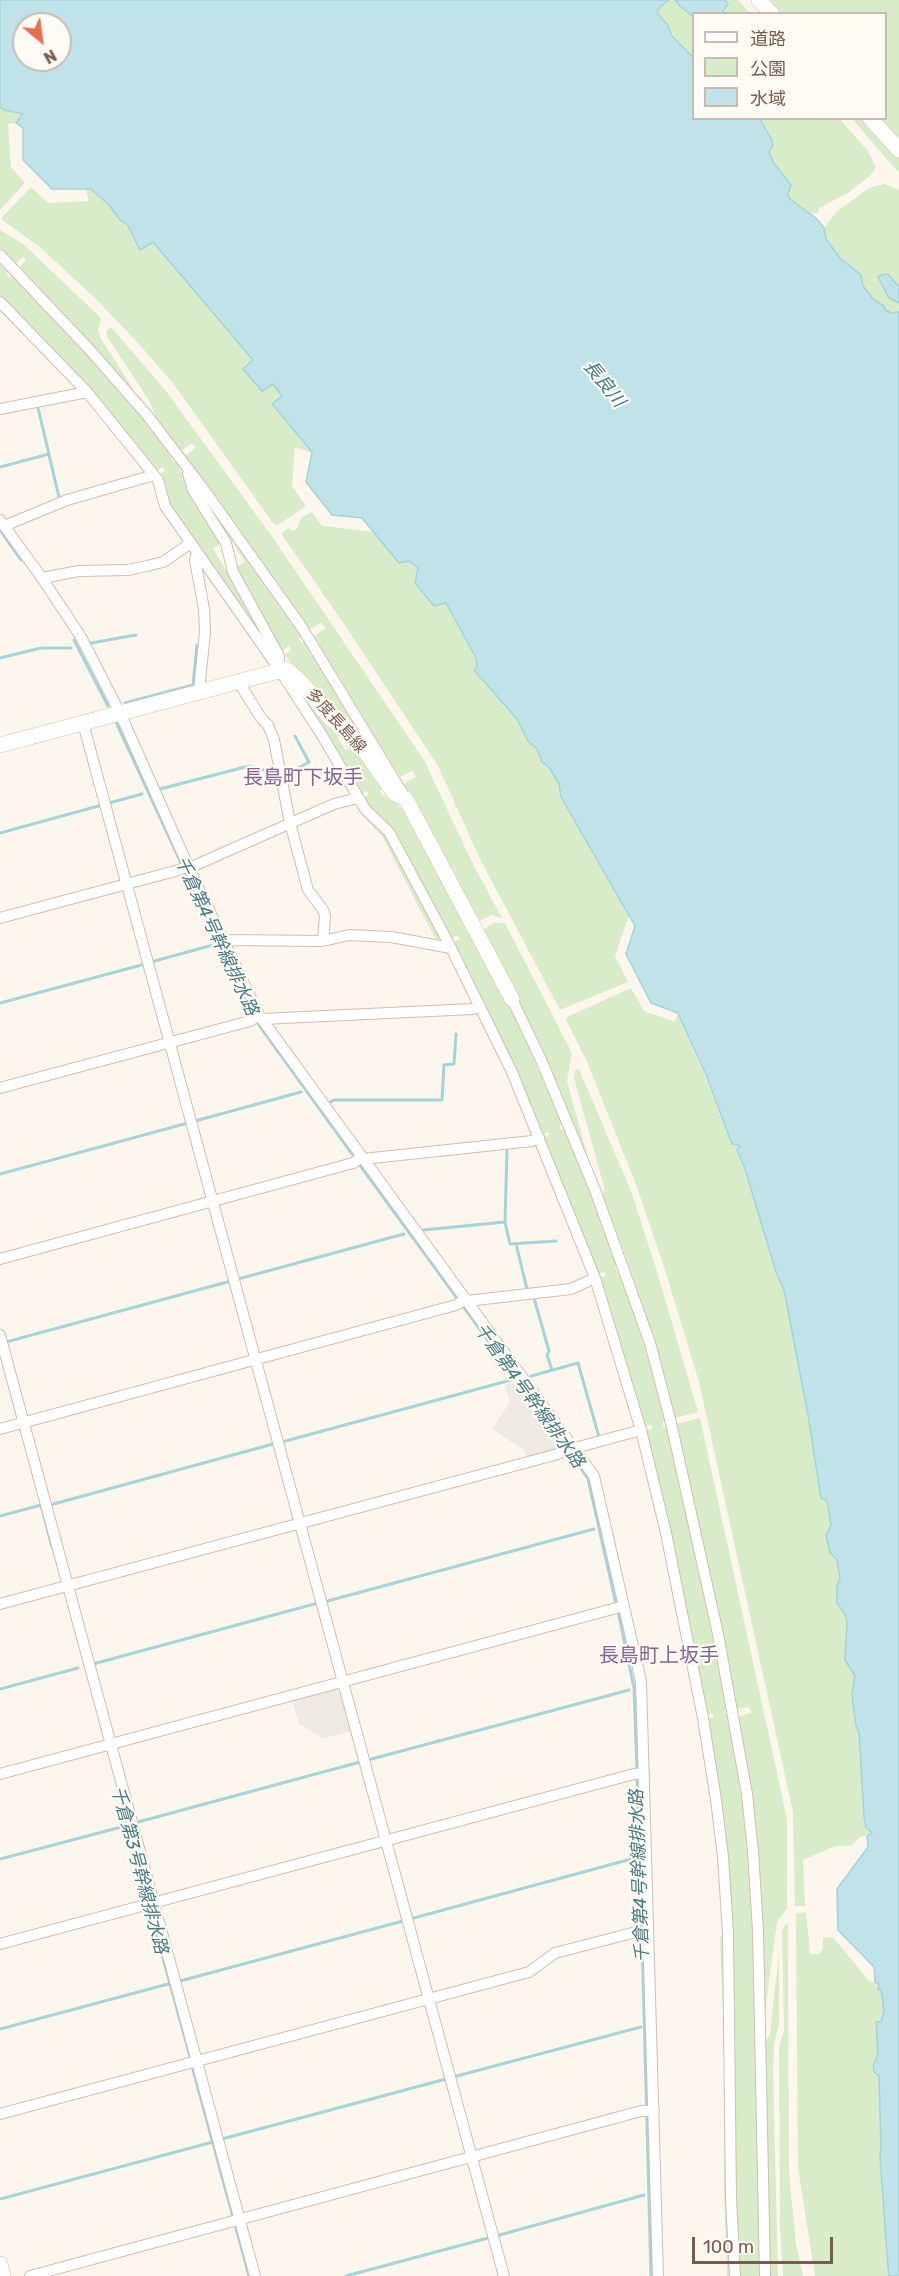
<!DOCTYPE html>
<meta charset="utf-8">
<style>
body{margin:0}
#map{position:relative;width:899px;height:2276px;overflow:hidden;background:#fdf6ec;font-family:Rubik,"Noto Sans JP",sans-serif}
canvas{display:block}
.legend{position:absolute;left:692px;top:12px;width:195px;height:108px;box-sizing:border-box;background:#fffaf3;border:2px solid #cabbb1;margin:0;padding:8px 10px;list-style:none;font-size:18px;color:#7a5c4d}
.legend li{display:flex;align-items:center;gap:12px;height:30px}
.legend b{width:30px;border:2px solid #cabbb1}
.north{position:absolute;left:12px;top:12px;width:60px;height:60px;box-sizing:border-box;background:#fffaf3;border:2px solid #cabbb1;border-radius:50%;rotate:151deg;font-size:16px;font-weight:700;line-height:24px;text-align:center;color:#7a5c4d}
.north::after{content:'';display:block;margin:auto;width:21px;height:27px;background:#e76f51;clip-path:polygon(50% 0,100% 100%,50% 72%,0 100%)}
.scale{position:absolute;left:692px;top:2237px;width:141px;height:27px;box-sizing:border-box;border:3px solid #7a5c4d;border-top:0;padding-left:8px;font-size:18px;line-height:21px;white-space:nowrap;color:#7a5c4d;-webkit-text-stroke:4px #fffaf3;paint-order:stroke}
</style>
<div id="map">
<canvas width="899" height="2276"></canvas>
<ul class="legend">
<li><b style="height:8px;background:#fff"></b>道路</li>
<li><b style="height:16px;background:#d8ecc9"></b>公園</li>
<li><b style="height:16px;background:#bfe3e8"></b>水域</li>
</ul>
<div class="north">N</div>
<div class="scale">100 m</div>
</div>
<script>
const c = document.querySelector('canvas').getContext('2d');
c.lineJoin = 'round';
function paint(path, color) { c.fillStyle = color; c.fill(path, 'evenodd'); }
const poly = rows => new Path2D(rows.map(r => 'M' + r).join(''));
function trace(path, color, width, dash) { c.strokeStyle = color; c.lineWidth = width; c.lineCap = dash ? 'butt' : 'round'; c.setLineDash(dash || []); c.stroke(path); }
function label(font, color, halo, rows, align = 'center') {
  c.font = font + ' Rubik,"Noto Sans JP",sans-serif'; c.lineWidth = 4.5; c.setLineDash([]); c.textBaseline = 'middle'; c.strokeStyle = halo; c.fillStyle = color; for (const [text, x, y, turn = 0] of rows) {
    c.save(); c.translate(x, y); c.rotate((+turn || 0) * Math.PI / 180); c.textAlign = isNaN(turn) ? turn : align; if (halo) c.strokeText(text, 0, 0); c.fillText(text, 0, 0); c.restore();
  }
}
const industrial = poly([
 [515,1382,564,1448,527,1459,524,1450,492,1429,510,1402,505,1385],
 [334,1689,344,1694,353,1731,323,1738,299,1724,292,1699]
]);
const green = poly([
 [669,0,675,0,679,5,693,17,693,57,672,36,667,24,657,13,661,6],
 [725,0,738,0,750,13,722,14,726,10,728,3],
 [769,0,899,0,899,141,878,119,886,118,886,14,782,13],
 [0,107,4,110,23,114,16,123,8,124,11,167,25,183,0,210],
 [760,119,840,119,867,150,876,167,872,174,848,193,819,208,818,213,810,214,790,199,789,181,781,175,773,162,769,152,772,148],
 [852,119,864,119,899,156,899,173],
 [884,184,899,190,899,287,892,278,880,281,889,298,899,303,899,312,892,313,885,310,884,306,873,299,863,286,855,269,840,258,826,238,824,228,836,212,869,188],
 [31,187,48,203,89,201,86,190,91,189,109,205,120,220,127,224,132,232,153,241,253,360,243,369,262,391,273,383,282,396,272,405,312,453,295,447,292,486,306,506,278,525,273,523,172,382,138,343,96,299,41,248,2,220,2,217],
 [0,230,23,244,99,316,101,319,98,330,100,337,135,392,20,267,26,260,23,257,16,263,0,248],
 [0,262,9,271,6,274,9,277,12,274,110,378,174,456,171,458,174,463,177,461,186,488,221,543,213,549,228,573,265,640,167,504,158,476,165,471,162,467,155,472,0,297],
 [111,327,166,391,271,535,424,760,473,864,502,918,491,915,478,922,404,784,416,777,412,771,400,777,314,636,326,628,321,623,310,629,185,456,196,448,192,443,181,451,156,418,150,402,108,338,106,331],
 [199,489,302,636,299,639,302,643,305,641,392,784,348,717,338,722,285,655,291,650,289,646,282,651,275,638,235,568,245,562],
 [312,512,322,526,374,532,399,563,409,561,418,568,418,575,415,580,441,603,446,603,476,658,477,666,507,709,517,719,528,741,537,749,542,762,549,767,559,785,561,797,629,916,615,956,628,982,560,1010,480,859,438,766,342,621,282,535,282,532,289,528,292,531,296,530,302,517],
 [289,675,332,727,345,750,354,745,383,789,380,791,383,796,387,795,412,818,509,1002,562,1124,559,1126,561,1130,564,1129,590,1191,618,1266,615,1268,617,1272,620,1271,644,1345,666,1421,663,1422,663,1426,667,1426,714,1636,728,1710,725,1711,726,1715,729,1715,732,1732,749,1853,753,1929,761,2276,738,2276,730,1933,705,1719,714,1717,713,1713,706,1715,644,1431,652,1429,652,1425,643,1427,599,1278,606,1276,605,1272,598,1274,543,1138,550,1134,549,1132,542,1134,452,943,460,939,457,935,450,939,390,828,361,799,369,794,366,791,359,796],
 [357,805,385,832,442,940,437,942,382,836,362,815],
 [494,923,505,923,572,1053,567,1081,592,1172,482,930],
 [631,988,644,1011,675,1022,678,1013,734,1145,741,1146,737,1150,754,1196,776,1272,784,1290,808,1415,821,1498,826,1501,831,1525,831,1555,837,1560,840,1578,837,1586,839,1608,846,1617,847,1622,845,1660,855,1676,852,1695,856,1726,859,1733,864,1816,866,1827,872,1833,860,1837,851,1846,835,1846,803,1860,805,1906,795,1906,793,1812,699,1382,665,1270,637,1187,587,1062,566,1020,567,1017],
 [579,1069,631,1191,656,1268,698,1412,675,1418,654,1342,630,1268,603,1197,604,1187,574,1078,575,1070],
 [700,1418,787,1819,787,1908,777,1922,764,2019,750,1794,738,1717,751,1713,749,1707,737,1709,711,1578,676,1424],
 [806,1912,810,1954,819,1954,823,1948,823,1938,833,1937,869,1981,878,1983,882,1993,884,2012,881,2022,876,2022,878,2054,874,2060,874,2072,879,2075,881,2149,880,2156,889,2276,815,2276,798,2168,796,1914],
 [786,1924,788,1924,789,2172,796,2244,803,2276,783,2276,780,2227,779,2047,784,2031,782,1931],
 [725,1936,733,2276,727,2276,724,2196,724,2044,720,1937],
 [779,1953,779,2024,774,2044,773,2073,778,2276,770,2276,764,2044,770,2034]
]);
const water = poly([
 [0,0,669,0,661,6,657,13,667,24,672,36,693,57,694,118,760,119,772,140,773,146,769,152,773,162,791,185,788,194,790,199,817,219,824,228,826,239,840,258,861,275,863,286,873,299,884,306,885,310,892,313,899,312,899,2276,889,2276,888,2267,880,2156,881,2149,879,2076,874,2072,873,2066,878,2054,876,2022,881,2022,884,2012,882,1995,881,1990,878,1990,879,1984,875,1982,874,1967,838,1930,837,1889,868,1847,867,1836,872,1833,866,1827,864,1816,859,1733,856,1726,852,1695,855,1676,845,1660,847,1622,846,1616,837,1603,837,1586,840,1578,837,1560,830,1553,826,1535,831,1525,827,1501,821,1498,808,1415,784,1290,776,1272,745,1169,737,1150,741,1146,732,1144,706,1075,678,1013,651,1003,626,954,635,926,561,797,559,784,549,767,542,762,537,749,528,741,517,719,474,670,477,666,476,658,446,603,434,606,415,583,418,568,409,561,399,563,362,518,332,515,306,482,312,452,272,404,282,396,273,384,262,391,243,369,253,360,153,242,140,250,127,224,120,220,109,205,91,189,52,189,23,160,23,128,16,123,23,114,4,110,0,107,0,0],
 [24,24,60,24,60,60,24,60,24,24],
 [675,0,725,0,728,4,722,13,694,14,693,17,679,5,675,0],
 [883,274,888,274,899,287,899,303,889,298,880,281,878,277,883,274]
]);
const stream = poly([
 [49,455,59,497],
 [0,467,49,454,38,408],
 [0,530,21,560],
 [74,640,108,706],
 [91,643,136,635],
 [0,658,41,648,71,648],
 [125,703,193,685,197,645],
 [115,720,182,865],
 [284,776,309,762,295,736],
 [160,789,249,766,275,773],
 [109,803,142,794],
 [0,833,102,805],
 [185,871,251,1014,355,1158],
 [151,962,213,945],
 [0,1003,145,964],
 [330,1102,334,1100,442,1100,444,1065,454,1064,456,1034],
 [195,1121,301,1092],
 [359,1164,566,1447],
 [0,1174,188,1123],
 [505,1222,507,1149],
 [423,1230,505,1222,510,1244,556,1241],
 [516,1244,527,1289],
 [238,1279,404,1234],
 [534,1298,549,1351,547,1355,552,1370],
 [6,1342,231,1281],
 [531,1376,578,1363,599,1437],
 [282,1442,511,1380],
 [570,1452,588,1479,616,1604],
 [50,1505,273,1444],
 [0,1516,41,1505,52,1547],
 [324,1602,594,1529],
 [618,1611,634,1688,637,1770],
 [93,1664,318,1603],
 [0,1689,78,1668],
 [368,1760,629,1690],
 [637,1777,641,1929],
 [138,1822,360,1762],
 [0,1859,129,1825],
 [139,1866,148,1901],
 [149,1907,191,2060],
 [410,1919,635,1858],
 [642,1936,651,2276],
 [180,1981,403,1921],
 [0,2029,172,1983],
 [192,2066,249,2276],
 [453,2077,641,2027],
 [222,2139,446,2079],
 [0,2199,213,2142],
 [496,2236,644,2195],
 [346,2276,488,2238]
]);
const street = poly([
 [0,255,89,349,147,415,202,487,301,626,406,799],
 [0,302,87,392,154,475,158,480,165,506,279,669,323,737,365,809,389,832,448,942,512,1072,595,1278,641,1430,666,1533,703,1718,716,1800,723,1857,728,1933,731,2198,735,2276],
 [0,409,87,392],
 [188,473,193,490,226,543,233,572,279,656,279,669],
 [0,520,42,578,81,637,120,713,189,868,259,1015,594,1476,641,1681,658,2276],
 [4,526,67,500,154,475],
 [197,552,195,560,204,609,205,632,199,691],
 [42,578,79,571,128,570,147,566,163,562,191,543],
 [238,681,261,718,268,725,274,740,290,823,308,890,323,910,325,916,323,941],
 [83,723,504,2276],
 [189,868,334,804,358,798],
 [0,918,179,870,188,866],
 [223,940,323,941,349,935,391,937,451,948],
 [512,999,542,1062,595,1190,650,1343,671,1423,718,1634,747,1794,753,1852,758,1930,765,2276],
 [262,1019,473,1009,480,1006],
 [0,1088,250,1021,259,1015],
 [363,1159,532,1141,539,1137],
 [0,1259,353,1163,362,1157],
 [467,1301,571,1289,595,1278],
 [0,1335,255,2276],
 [0,1429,456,1305,466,1299],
 [575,1448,641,1430],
 [0,1604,558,1454,574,1446],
 [0,1774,624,1606],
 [0,1944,634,1774,644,1773],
 [0,2114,529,1972,555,1953,636,1932,648,1932],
 [30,2276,641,2111,654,2111]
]);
const secondary = poly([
 [759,0,772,14],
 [870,118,899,150],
 [0,745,286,669,302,683,329,717,359,743,394,793,406,799,512,999],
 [0,2264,3,2276]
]);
const streetNames = [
 ["多度長島線",336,721,48]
];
const waterNames = [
 ["長良川",604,384,51],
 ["千倉第4号幹線排水路",216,936,65],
 ["千倉第4号幹線排水路",529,1396,54],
 ["千倉第3号幹線排水路",139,1870,75],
 ["千倉第4号幹線排水路",640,1876,-92]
];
const quarterNames = [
 ["長島町下坂手",303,778],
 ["長島町上坂手",659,1656]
];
paint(industrial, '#efe9e4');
paint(green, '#d8ecc9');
paint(water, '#bfe3e8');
trace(water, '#a5d3da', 1.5);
trace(stream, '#a5d3da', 3);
trace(street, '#d1beb0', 12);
trace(secondary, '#d6c0b0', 16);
trace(street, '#fff', 10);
trace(secondary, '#fff', 15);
label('16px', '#7a5c4d', '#fffaf3', streetNames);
label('italic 18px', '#437c86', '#fffaf3', waterNames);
label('20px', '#846695', '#fffaf3', quarterNames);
</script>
